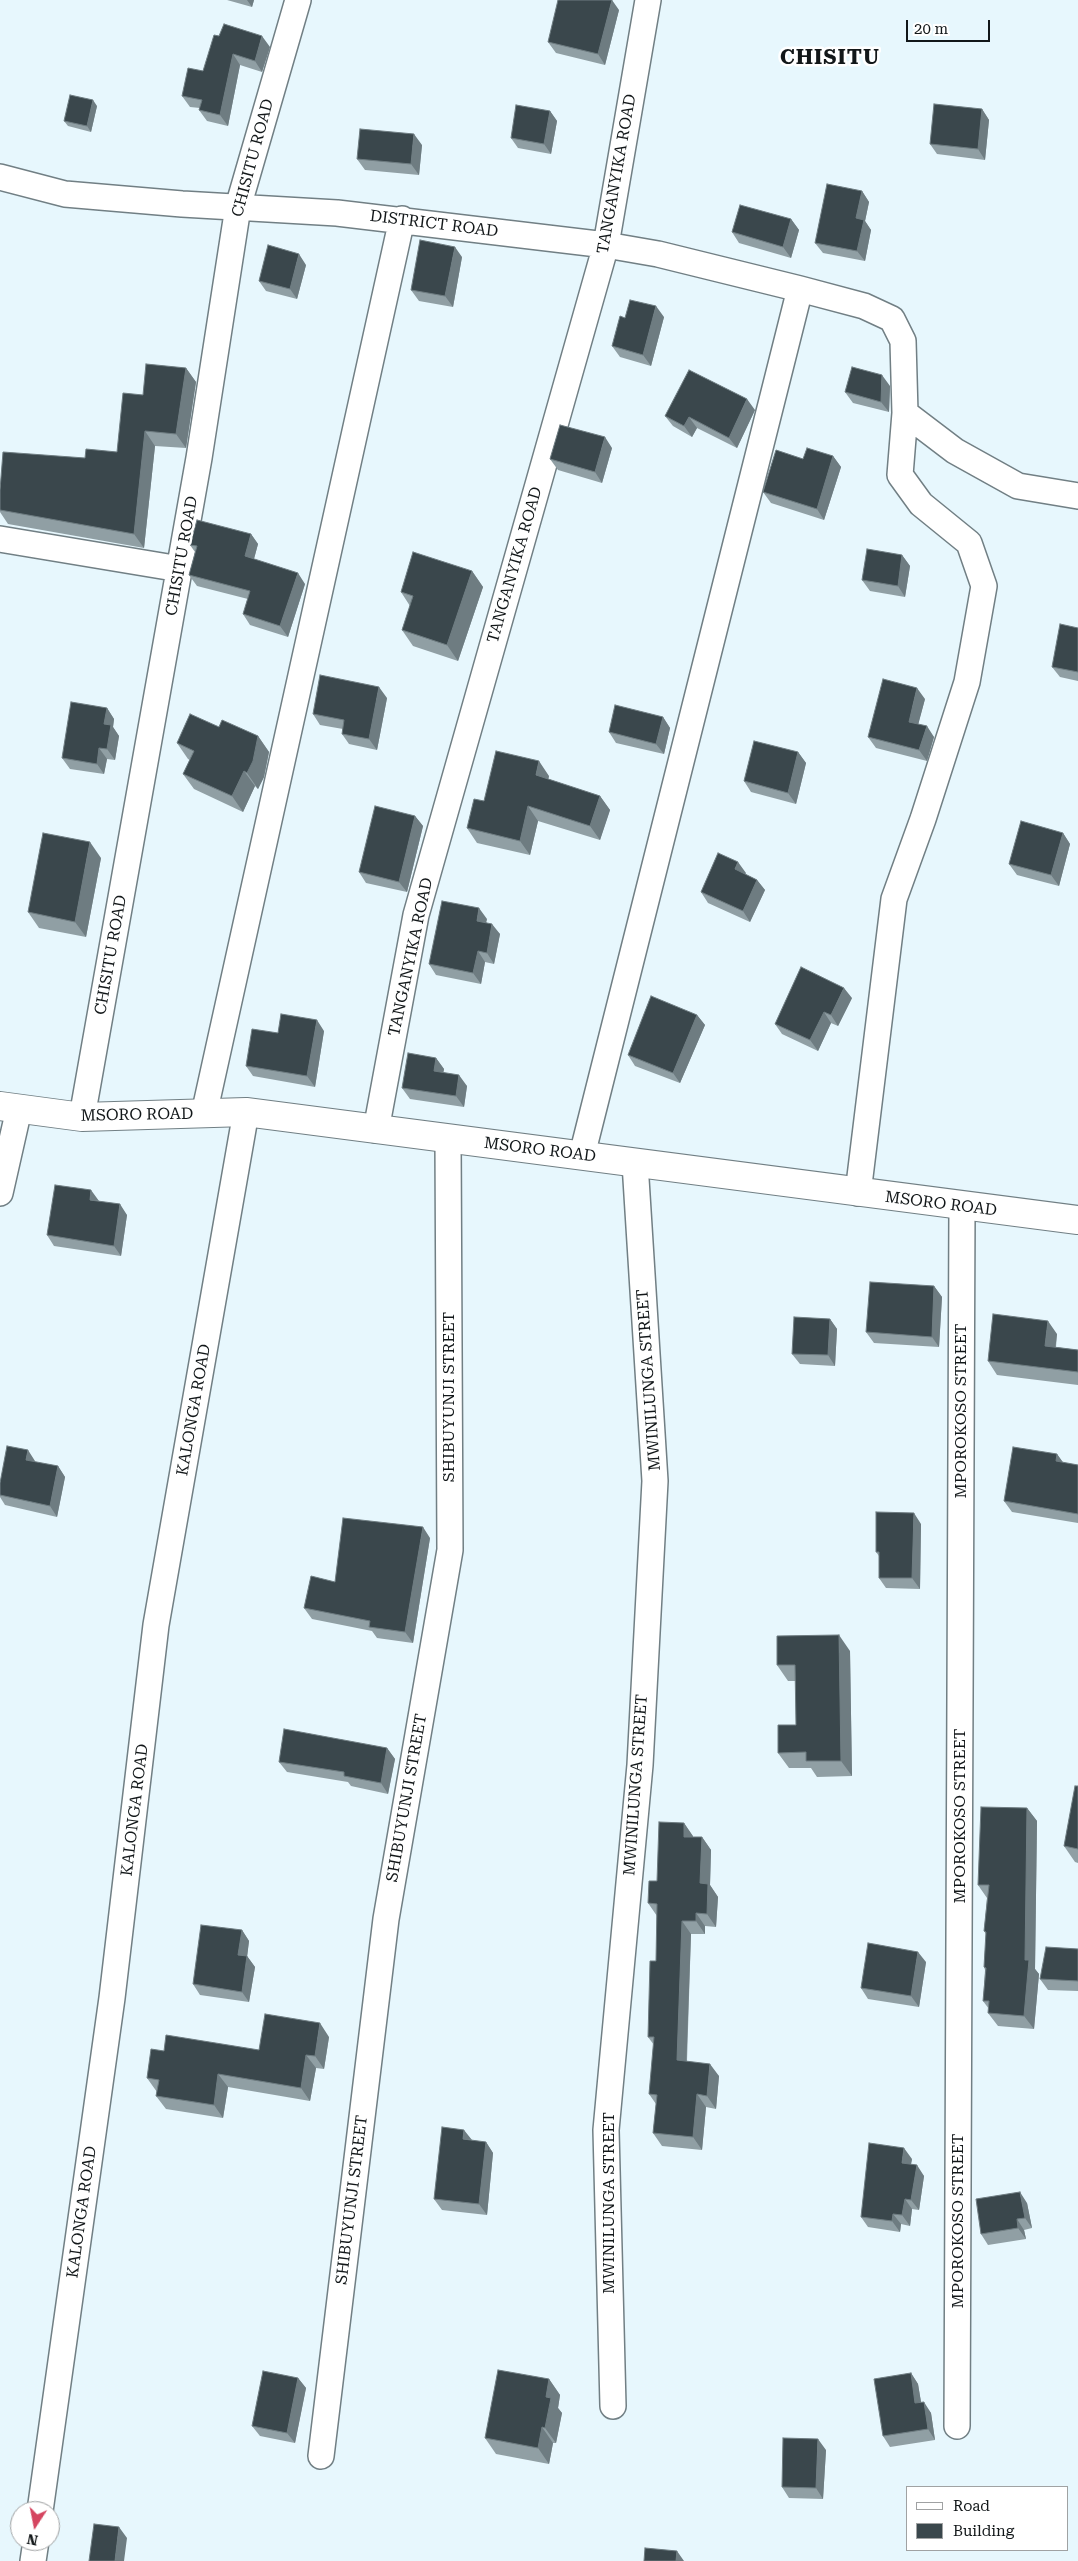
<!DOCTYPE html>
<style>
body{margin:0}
#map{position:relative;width:1078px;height:2561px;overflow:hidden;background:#e7f7fd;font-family:"Roboto Serif",serif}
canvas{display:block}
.legend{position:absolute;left:906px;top:2486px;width:162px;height:65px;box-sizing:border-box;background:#fff;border:1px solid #a0a2a3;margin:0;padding:6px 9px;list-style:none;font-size:15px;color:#121719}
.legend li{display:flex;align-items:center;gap:10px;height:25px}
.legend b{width:25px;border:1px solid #a0a2a3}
.north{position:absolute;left:10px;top:2501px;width:50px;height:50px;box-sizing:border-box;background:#fff;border:1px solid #a0a2a3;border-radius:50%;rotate:191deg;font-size:14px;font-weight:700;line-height:20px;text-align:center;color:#121719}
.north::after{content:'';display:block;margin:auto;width:18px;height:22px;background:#d54560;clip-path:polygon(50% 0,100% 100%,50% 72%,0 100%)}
.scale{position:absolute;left:906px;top:20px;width:84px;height:22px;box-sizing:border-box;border:2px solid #121719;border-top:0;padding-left:6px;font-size:15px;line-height:18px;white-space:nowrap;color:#121719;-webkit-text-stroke:4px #fff;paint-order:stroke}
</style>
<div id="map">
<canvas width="1078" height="2561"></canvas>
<ul class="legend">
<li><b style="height:6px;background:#fff"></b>Road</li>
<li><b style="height:14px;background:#3a474c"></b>Building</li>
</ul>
<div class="north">N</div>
<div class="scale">20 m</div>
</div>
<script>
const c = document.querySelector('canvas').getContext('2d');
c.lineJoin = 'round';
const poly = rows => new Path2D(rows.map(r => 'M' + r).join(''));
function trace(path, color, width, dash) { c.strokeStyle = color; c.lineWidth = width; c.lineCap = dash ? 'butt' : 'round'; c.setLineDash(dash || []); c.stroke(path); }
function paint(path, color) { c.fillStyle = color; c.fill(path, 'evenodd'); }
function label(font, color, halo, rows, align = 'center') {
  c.font = font + ' "Roboto Serif",serif'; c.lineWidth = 5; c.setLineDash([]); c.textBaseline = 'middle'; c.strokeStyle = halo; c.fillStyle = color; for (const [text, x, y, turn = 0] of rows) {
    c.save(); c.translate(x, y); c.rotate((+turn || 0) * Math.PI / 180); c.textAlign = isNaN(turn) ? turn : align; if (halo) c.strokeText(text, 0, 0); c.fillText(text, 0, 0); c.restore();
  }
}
const street = poly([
 [0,177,65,194,182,204,337,213,606,245,658,254,800,289,864,306,892,319,903,341,905,413,900,475,921,504,969,543,984,586,967,682,923,819,894,899,858,1193],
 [905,413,955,451,1018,486,1078,496],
 [0,539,180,569],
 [204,1114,402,219],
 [82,1117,199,458,238,207,298,0],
 [376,1130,416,915,606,245,648,0],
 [582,1155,800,289],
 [0,1193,19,1109],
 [613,2406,606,2130,640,1765,655,1481,635,1163],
 [957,2426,962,1207],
 [321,2456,386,1919,450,1550,448,1139],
 [40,2511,112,1998,156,1625,246,1112],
 [33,2561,36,2541]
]);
const secondary = poly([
 [0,1106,82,1117,246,1112,1078,1220]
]);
const wall = poly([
 [227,0,254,0,252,7],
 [619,10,605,65,556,53,548,42],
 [219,36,270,47,262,72,240,65,228,126,207,121,199,110,200,108,190,107,182,96,203,71],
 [97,106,91,132,68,126,64,121],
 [982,109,989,120,985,160,937,154,930,144],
 [550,111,557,121,551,154,518,148,511,138],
 [422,145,419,175,365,170,357,159],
 [862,191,869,202,865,221,871,230,865,261,823,253,815,243],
 [791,219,799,230,791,258,739,243,732,232],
 [462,257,453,307,419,301,411,290],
 [306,265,297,299,266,291,259,281],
 [664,317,651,366,620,357,612,346,625,318],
 [186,368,196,382,186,448,155,446,144,548,8,524,0,512,0,490,85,458,117,452,143,395],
 [890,386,889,412,853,403,845,392],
 [755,410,737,448,697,428,692,437,673,426,665,416],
 [612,448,602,483,558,470,550,459],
 [833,456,841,467,824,520,771,503,763,492,803,459],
 [251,534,258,544,254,559,305,584,288,637,250,625,243,614,248,599,197,586,189,575,195,552,190,545],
 [902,555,910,566,905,597,870,591,862,580],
 [472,571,483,587,458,661,413,646,402,630,410,606,401,592],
 [1078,628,1078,681,1060,677,1052,667],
 [387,698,377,750,349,744,342,734,343,729,320,725,313,714],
 [925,699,918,724,934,737,927,761,876,748,868,737],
 [107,708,114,719,113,727,119,736,115,760,107,759,104,774,70,769,62,758],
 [663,717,670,728,664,754,616,743,609,732],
 [219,727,258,736,269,752,264,777,258,789,255,786,243,812,194,789,183,774,190,760,188,759,177,743],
 [798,752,806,763,796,804,751,792,744,781],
 [549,776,548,779,600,796,610,810,600,840,538,821,530,855,477,843,467,828,484,801],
 [415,816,423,826,407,892,366,883,359,872],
 [1063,833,1070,844,1059,886,1017,875,1009,864],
 [101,858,86,937,39,928,28,912],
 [746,873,745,874,757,880,765,890,750,922,708,903,701,892],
 [487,919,486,922,500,934,494,964,485,962,481,984,436,975,429,964],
 [852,998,838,1026,831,1023,818,1051,782,1034,775,1024],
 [697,1015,705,1025,680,1083,635,1066,628,1055],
 [324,1031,315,1087,253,1076,246,1066,278,1033],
 [436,1058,444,1069,443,1072,467,1086,464,1107,410,1099,402,1088],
 [99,1201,127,1215,121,1256,54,1246,47,1235],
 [934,1286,942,1297,939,1347,874,1343,866,1332],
 [830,1319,837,1329,835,1366,800,1364,792,1354],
 [1057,1334,1056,1347,1078,1350,1078,1385,997,1375,988,1361],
 [1057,1454,1063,1463,1078,1465,1078,1523,1012,1512,1004,1501],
 [35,1461,35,1462,58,1466,65,1477,57,1517,5,1505,0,1497,0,1483],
 [921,1524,920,1589,886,1588,879,1578,879,1556,876,1552],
 [430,1538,413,1643,377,1638,372,1631,312,1619,304,1608,335,1582],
 [850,1651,852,1776,817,1777,811,1768,789,1768,778,1753,796,1725,796,1681,788,1681,777,1665],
 [387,1748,395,1759,388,1794,351,1786,348,1782,287,1772,279,1762],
 [1078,1786,1078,1863,1075,1862,1064,1846],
 [1027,1808,1037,1821,1035,1969,1039,1974,1034,2029,998,2026,988,2013,989,2009,983,2001,985,1970,984,1967,986,1934,984,1931,987,1898,978,1885],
 [684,1823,693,1837,702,1837,711,1850,710,1885,718,1897,716,1927,705,1926,705,1934,691,1934,687,2061,719,2076,716,2109,706,2107,702,2150,662,2146,653,2133,656,2104,649,2094,654,2045,648,2037,656,1961,657,1916,648,1903,657,1881],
 [242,1930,249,1941,247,1956,255,1967,249,2002,200,1995,193,1984],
 [1078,1949,1078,1991,1048,1990,1040,1979],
 [926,1962,919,2007,868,1999,861,1988],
 [329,2037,324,2069,316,2068,310,2101,228,2087,223,2118,166,2109,156,2096,157,2092,147,2078,164,2051,259,2050],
 [486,2142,493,2153,487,2215,442,2210,434,2199],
 [912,2159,911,2164,924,2176,919,2210,912,2209,910,2226,901,2224,900,2232,868,2227,861,2217],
 [1027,2203,1032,2228,1024,2230,1026,2239,988,2245,981,2234],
 [911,2373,918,2384,921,2402,931,2413,935,2440,890,2447,883,2436],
 [298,2378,306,2388,295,2443,260,2436,252,2426],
 [549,2379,560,2395,558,2408,562,2413,556,2443,553,2443,549,2464,496,2454,485,2438],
 [826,2450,823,2499,789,2498,782,2487]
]);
const shadedWall = poly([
 [247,0,254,0,252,7],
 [612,0,619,10,605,65,598,54],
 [262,36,270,47,262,72,255,61],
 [233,54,240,65,228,126,220,115],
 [93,100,97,106,91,132,87,126],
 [982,109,989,120,985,160,978,149],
 [550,111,557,121,551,154,544,144],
 [414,134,422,145,419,175,411,164],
 [862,191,869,202,865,221,871,230,865,261,857,251,856,218],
 [791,219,799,230,791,258,783,247],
 [455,247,462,257,453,307,445,296],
 [299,254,306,265,297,299,290,289],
 [656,306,664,317,651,366,643,355],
 [186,368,196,382,186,448,176,434],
 [882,375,890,386,889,412,881,402],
 [747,399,755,410,737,448,729,438],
 [689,417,697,428,692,437,684,426],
 [145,431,155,446,144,548,134,534],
 [605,437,612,448,602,483,595,472],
 [833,456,841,467,824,520,817,509],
 [251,534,258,544,252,566,245,556],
 [902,555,910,566,905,597,898,586],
 [472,571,483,587,458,661,447,645],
 [298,573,305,584,288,637,280,626],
 [379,687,387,698,377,750,369,739],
 [917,688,925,699,916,733,909,722],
 [107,708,114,719,113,727,119,736,115,760,107,749,104,724],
 [663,717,670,728,664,754,656,744],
 [927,726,934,737,927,761,919,750],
 [258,736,269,752,264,777,258,789,247,773],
 [99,748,107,759,104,774,97,764],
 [798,752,806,763,796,804,788,793],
 [539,761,549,776,546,790,536,775],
 [244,771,255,786,243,812,232,796],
 [600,796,610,810,600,840,590,826],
 [528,806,538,821,530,855,520,841],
 [415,816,423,826,407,892,399,882],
 [1063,833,1070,844,1059,886,1051,875],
 [90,842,101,858,86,937,75,922],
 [738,862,746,873,742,880,735,869],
 [757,880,765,890,750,922,743,911],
 [479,908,487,919,484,931,477,921],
 [492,924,500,934,494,964,487,953],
 [478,951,485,962,481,984,473,973],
 [844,988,852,998,838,1026,831,1015],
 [824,1012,831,1023,818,1051,810,1040],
 [697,1015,705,1025,680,1083,673,1073],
 [317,1020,324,1031,315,1087,307,1076],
 [436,1058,444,1069,442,1082,434,1071],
 [459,1075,467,1086,464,1107,456,1096],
 [91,1190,99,1201,90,1200],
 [120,1204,127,1215,121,1256,114,1246],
 [934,1286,942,1297,939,1347,932,1337],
 [830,1319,837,1329,835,1366,828,1355],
 [1048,1321,1057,1334,1054,1359,1045,1346],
 [28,1450,35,1461,33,1471,26,1460],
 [1057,1454,1065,1465,1056,1461],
 [58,1466,65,1477,57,1517,50,1506],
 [914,1513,921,1524,920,1589,912,1578],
 [423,1527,430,1538,413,1643,405,1632],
 [839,1635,850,1651,852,1776,841,1761],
 [387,1748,395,1759,388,1794,381,1783],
 [1027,1808,1037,1821,1035,1969,1039,1974,1034,2029,1024,2016],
 [684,1823,693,1836,693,1850,684,1837],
 [702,1837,711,1850,710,1885,718,1897,716,1927,707,1914,700,1883],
 [696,1913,705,1926,705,1934,696,1921],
 [682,1921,691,1934,686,2073,677,2060],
 [242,1930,249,1941,246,1966,238,1955],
 [918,1952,926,1962,919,2007,911,1996],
 [247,1956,255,1967,249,2002,242,1992],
 [320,2023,329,2037,324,2069,315,2056],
 [306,2055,316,2068,310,2101,301,2088],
 [710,2064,719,2076,716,2109,707,2096],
 [218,2074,228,2087,223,2118,214,2105],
 [697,2094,706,2107,702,2150,693,2137],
 [464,2130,472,2140,463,2139],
 [486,2142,493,2153,487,2215,479,2204],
 [904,2148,912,2159,909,2174,902,2163],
 [917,2165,924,2176,919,2210,911,2200],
 [1020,2192,1027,2203,1032,2228,1025,2218],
 [905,2199,912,2209,910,2226,902,2215],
 [893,2214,901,2224,900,2232,892,2221],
 [1017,2219,1024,2230,1026,2239,1018,2228],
 [911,2373,918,2384,923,2414,915,2403],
 [298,2378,306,2388,295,2443,287,2433],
 [549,2379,560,2395,558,2408,562,2413,556,2443,545,2428,546,2397],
 [924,2402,931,2413,935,2440,928,2429],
 [542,2427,553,2443,549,2464,538,2448],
 [818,2439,826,2450,823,2499,816,2488],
 [119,2527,127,2538,124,2561,115,2561],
 [677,2551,684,2561,676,2561]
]);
const building = poly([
 [558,0,612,0,598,54,548,42,558,0],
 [224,24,262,36,255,61,233,54,220,115,199,110,202,100,182,96,188,68,203,71,214,35,219,36,224,24],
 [70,95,93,100,87,126,64,121,70,95],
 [934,104,982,109,978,149,930,144,934,104],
 [516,105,550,111,544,144,511,138,516,105],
 [360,129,414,134,411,164,357,159,360,129],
 [827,184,862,191,856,218,864,220,857,251,815,243,827,184],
 [740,205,791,219,783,247,732,232,740,205],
 [420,240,455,247,445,296,411,290,420,240],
 [268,245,299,254,290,289,259,281,268,245],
 [630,300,656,306,643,355,612,346,620,316,625,318,630,300],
 [146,364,186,368,176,434,145,431,134,534,0,510,0,490,3,452,85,458,86,449,117,452,123,393,143,395,146,364],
 [852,367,882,375,881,402,845,392,852,367],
 [689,370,747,399,729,438,689,417,684,426,665,416,689,370],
 [560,425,605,437,595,472,550,459,560,425],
 [807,448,833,456,817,509,763,492,776,450,803,459,807,448],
 [197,520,251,534,245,556,298,573,280,626,243,614,250,591,189,575,197,546,190,545,197,520],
 [867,549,902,555,898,586,862,580,867,549],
 [413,552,472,571,447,645,402,630,413,596,401,592,413,552],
 [1060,624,1078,628,1078,672,1052,667,1060,624],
 [320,675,379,687,369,739,342,734,344,720,313,714,320,675],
 [883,679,917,688,909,722,927,726,919,750,868,737,883,679],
 [71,702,107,708,104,724,111,725,107,749,99,748,97,764,62,758,71,702],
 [615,705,663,717,656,744,609,732,615,705],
 [190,714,219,727,222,720,258,736,253,761,247,773,244,771,232,796,183,774,194,751,177,743,190,714],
 [754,741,798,752,788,793,744,781,754,741],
 [496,751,539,761,536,775,600,796,590,826,528,806,520,841,467,828,474,799,484,801,496,751],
 [375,806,415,816,399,882,359,872,375,806],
 [1021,821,1063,833,1051,875,1009,864,1021,821],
 [43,833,90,842,75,922,28,912,43,833],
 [718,853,738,862,735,869,757,880,743,911,701,892,718,853],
 [442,901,479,908,477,921,492,924,487,953,478,951,473,973,429,964,442,901],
 [801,967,844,988,831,1015,824,1012,810,1040,775,1024,801,967],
 [651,996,697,1015,673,1073,628,1055,651,996],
 [281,1014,317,1020,307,1076,246,1066,252,1029,278,1033,281,1014],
 [408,1053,436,1058,434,1071,459,1075,456,1096,402,1088,408,1053],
 [55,1185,91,1190,90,1200,120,1204,114,1246,47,1235,55,1185],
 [870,1282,934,1286,932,1337,866,1332,870,1282],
 [993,1314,1048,1321,1045,1346,1078,1350,1078,1372,988,1361,993,1314],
 [794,1317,830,1319,828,1355,792,1354,794,1317],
 [7,1446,28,1450,26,1460,58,1466,50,1506,0,1495,0,1483,7,1446],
 [1013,1447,1057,1454,1056,1461,1078,1465,1078,1514,1004,1501,1013,1447],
 [876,1512,914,1513,912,1578,879,1578,879,1552,876,1552,876,1512],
 [343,1518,423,1527,405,1632,369,1627,370,1621,304,1608,311,1576,335,1582,343,1518],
 [839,1635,841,1761,806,1761,806,1752,778,1753,778,1725,796,1725,795,1665,777,1665,777,1636,839,1635],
 [284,1729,387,1748,381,1783,344,1776,344,1772,279,1762,284,1729],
 [1075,1786,1078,1786,1078,1849,1064,1846,1075,1786],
 [981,1807,1027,1808,1025,1960,1029,1960,1024,2016,988,2013,989,2001,983,2001,986,1968,984,1967,986,1932,984,1931,989,1885,978,1885,981,1807],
 [659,1822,684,1823,684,1837,702,1837,700,1883,708,1884,707,1914,696,1913,696,1921,682,1921,677,2060,710,2064,707,2096,697,2094,693,2137,653,2133,657,2095,649,2094,654,2037,648,2037,650,1961,656,1961,657,1904,648,1903,649,1881,657,1881,659,1822],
 [201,1925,242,1930,238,1955,247,1956,242,1992,193,1984,201,1925],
 [868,1943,918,1952,911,1996,861,1988,868,1943],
 [1046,1947,1078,1949,1078,1981,1040,1979,1046,1947],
 [265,2014,320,2023,315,2056,306,2055,301,2088,218,2074,214,2105,156,2096,159,2080,147,2078,151,2049,164,2051,166,2035,259,2050,265,2014],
 [442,2127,464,2130,463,2139,486,2142,479,2204,434,2199,442,2127],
 [869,2143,904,2148,902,2163,917,2165,911,2200,905,2199,902,2215,893,2214,892,2221,861,2217,869,2143],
 [1020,2192,1025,2218,1017,2219,1018,2228,981,2234,976,2199,1020,2192],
 [498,2370,549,2379,546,2397,551,2398,545,2428,542,2427,538,2448,485,2438,498,2370],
 [263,2371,298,2378,287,2433,252,2426,263,2371],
 [911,2373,915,2403,924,2402,928,2429,883,2436,874,2379,911,2373],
 [783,2438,818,2439,816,2488,782,2487,783,2438],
 [94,2524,119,2527,115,2561,89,2561,94,2524],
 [645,2548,677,2551,676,2561,644,2561,645,2548]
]);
const streetNames = [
 ["CHISITU ROAD",253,158,-75],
 ["TANGANYIKA ROAD",617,174,-80],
 ["DISTRICT ROAD",434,224,7],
 ["CHISITU ROAD",182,556,-80],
 ["TANGANYIKA ROAD",515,565,-74],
 ["CHISITU ROAD",111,955,-80],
 ["TANGANYIKA ROAD",411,957,-78],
 ["MSORO ROAD",137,1115,-1],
 ["MSORO ROAD",540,1150,7],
 ["MSORO ROAD",941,1204,7],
 ["MWINILUNGA STREET",649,1380,-94],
 ["SHIBUYUNJI STREET",449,1397,-90],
 ["KALONGA ROAD",194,1410,-80],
 ["MPOROKOSO STREET",961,1411,-90],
 ["MWINILUNGA STREET",636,1785,-86],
 ["SHIBUYUNJI STREET",407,1798,-80],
 ["KALONGA ROAD",135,1810,-83],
 ["MPOROKOSO STREET",960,1816,-90],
 ["SHIBUYUNJI STREET",352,2200,-83],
 ["MWINILUNGA STREET",609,2203,-90],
 ["KALONGA ROAD",82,2212,-82],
 ["MPOROKOSO STREET",958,2221,-90]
];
const districtNames = [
 ["CHISITU",830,58]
];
trace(street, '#717f84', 28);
trace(secondary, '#717f84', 30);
trace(street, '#fff', 25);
trace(secondary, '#fff', 28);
paint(wall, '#909fa4');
paint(shadedWall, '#6e7c81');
paint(building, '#3a474c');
trace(building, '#6e7c81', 1);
label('16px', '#121719', '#fff', streetNames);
c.letterSpacing = '1px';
label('bold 21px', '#121719', '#fff', districtNames);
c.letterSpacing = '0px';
</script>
